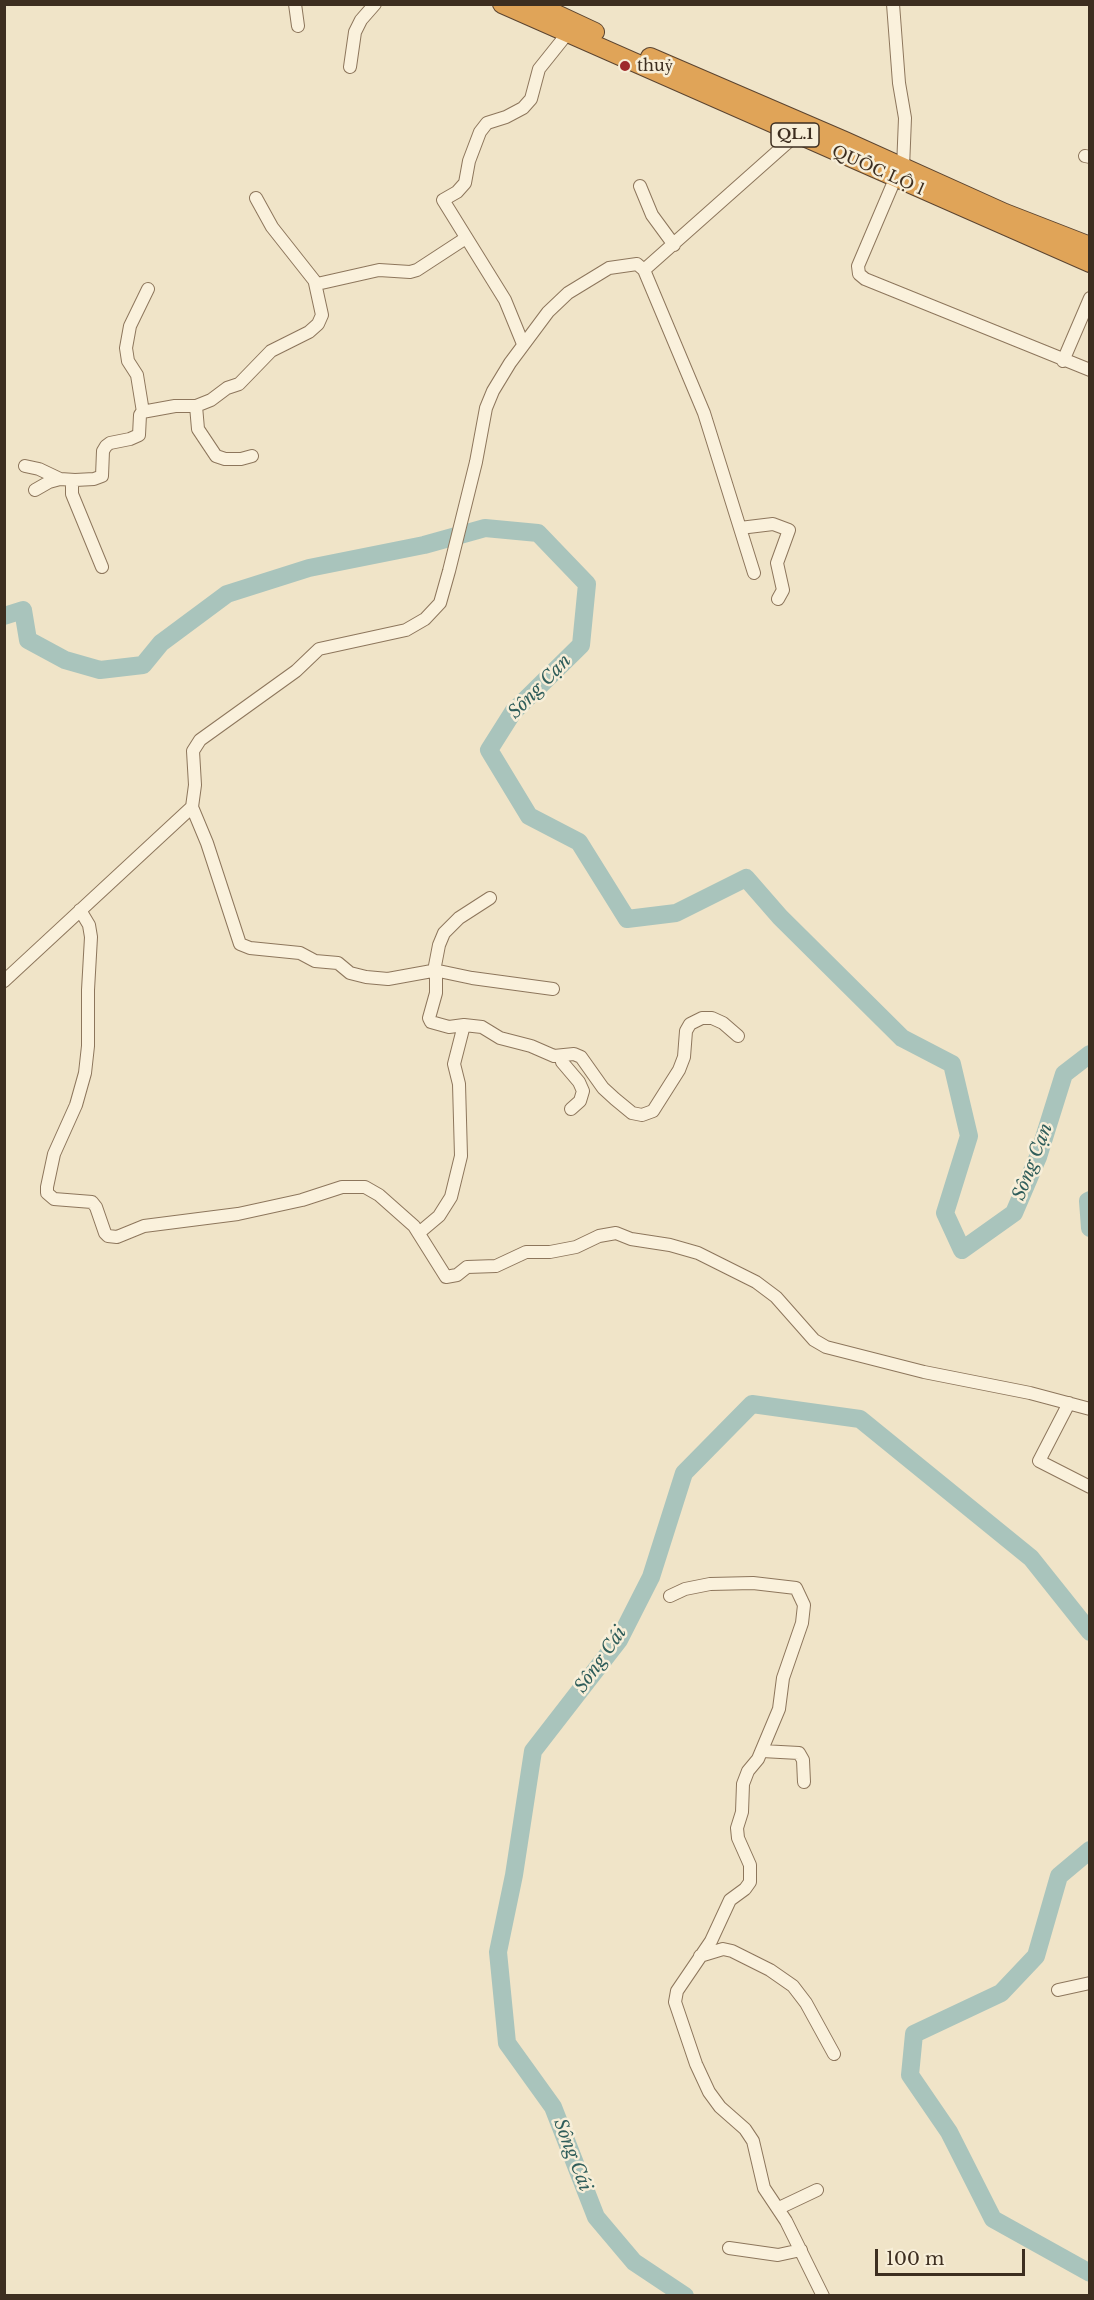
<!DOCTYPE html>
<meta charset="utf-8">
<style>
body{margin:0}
#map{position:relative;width:1094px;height:2300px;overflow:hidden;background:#f0e4c8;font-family:"Libre Baskerville",serif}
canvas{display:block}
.frame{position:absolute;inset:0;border:6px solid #3d2e20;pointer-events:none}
.scale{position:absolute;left:875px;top:2249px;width:150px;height:27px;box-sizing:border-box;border:3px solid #3d2e20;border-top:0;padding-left:8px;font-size:18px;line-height:21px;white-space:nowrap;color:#3d2e20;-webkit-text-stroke:4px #f7eed8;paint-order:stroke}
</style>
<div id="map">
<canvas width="1094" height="2300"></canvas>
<div class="frame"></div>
<div class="scale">100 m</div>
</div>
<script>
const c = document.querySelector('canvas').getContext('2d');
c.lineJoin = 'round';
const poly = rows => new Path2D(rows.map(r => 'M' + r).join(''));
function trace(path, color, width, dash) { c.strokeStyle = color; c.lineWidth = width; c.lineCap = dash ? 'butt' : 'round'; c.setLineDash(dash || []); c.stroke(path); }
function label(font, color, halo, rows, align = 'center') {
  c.font = font + ' "Libre Baskerville",serif'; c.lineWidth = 5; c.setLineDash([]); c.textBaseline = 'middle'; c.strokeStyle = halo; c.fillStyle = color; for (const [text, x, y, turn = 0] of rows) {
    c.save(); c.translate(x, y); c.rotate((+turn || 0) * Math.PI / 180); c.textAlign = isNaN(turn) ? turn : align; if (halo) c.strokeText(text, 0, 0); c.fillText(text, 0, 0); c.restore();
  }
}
const river = poly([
 [4,616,23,610,28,640,65,660,100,670,143,665,161,643,227,594,309,568,424,545,485,528,538,533,587,584,581,645,513,712,489,750,529,816,579,842,627,919,676,913,746,878,780,917,902,1038,952,1064,969,1136,945,1213,962,1250,1014,1213,1038,1157,1064,1074,1090,1054],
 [1090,1200,1088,1201,1090,1228],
 [1090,1850,1059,1876,1036,1956,1001,1993,914,2034,910,2075,949,2132,993,2219,1090,2273],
 [685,2296,634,2262,596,2217,553,2107,507,2043,498,1952,514,1875,533,1751,619,1640,651,1577,684,1473,752,1404,860,1419,1031,1558,1090,1632]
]);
const minor = poly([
 [295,4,298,26],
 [893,4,899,83,905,118,903,168],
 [350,67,355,32,361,20,375,4],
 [1085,156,1090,157],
 [895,179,858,266,859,274,865,279,1090,370],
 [640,186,652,215,674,245],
 [256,198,272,227,317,284,379,270,410,272,417,270,466,238],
 [644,270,704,413,754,573],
 [523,344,505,300,443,200,457,192,465,183,469,161,480,132,487,123,506,117,523,108,531,99,539,69,567,34],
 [1063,361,1090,298],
 [196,406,198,429,216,456,225,459,241,459,252,456],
 [143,412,137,375,128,361,126,348,130,326,148,289],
 [25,466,39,469,60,479,75,480],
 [35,490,49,482,60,479],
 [740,528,773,524,789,530,777,563,783,590,778,599],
 [102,567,72,494,72,484,75,480,94,479,102,476,103,451,106,446,110,443,130,439,139,435,140,415,142,412,175,406,196,406,211,400,227,388,239,384,271,351,309,332,318,324,322,315,315,283],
 [192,807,207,843,240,944,250,948,300,953,315,961,338,963,350,973,366,977,388,979,432,971,436,973,436,993,429,1018,431,1022,449,1027,464,1025,454,1064,459,1084,461,1156,451,1197,439,1216,420,1232],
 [80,910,89,925,91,937,88,990,88,1046,85,1073,76,1105,54,1154,47,1187,47,1193,54,1199,92,1202,96,1207,105,1233,108,1236,117,1237,144,1226,238,1214,302,1200,342,1187,365,1187,379,1195,414,1226,446,1277,457,1275,467,1267,496,1266,526,1252,550,1252,576,1247,599,1236,616,1233,631,1239,670,1245,698,1253,756,1282,776,1297,814,1340,826,1347,924,1372,1030,1393,1090,1409],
 [434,970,472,978,553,989],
 [434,971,439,945,444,933,459,918,490,898],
 [4,981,192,807,195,785,193,751,200,740,296,671,319,649,406,630,425,619,440,603,449,571,476,462,486,408,493,391,510,363,548,312,568,293,609,268,637,264,644,270,796,135],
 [464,1025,482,1027,500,1038,531,1046,554,1056,574,1054,581,1057,603,1088,615,1099,632,1113,642,1115,653,1111,679,1070,684,1057,686,1031,690,1024,702,1018,712,1018,723,1023,738,1036],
 [561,1056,562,1062,579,1082,583,1091,580,1101,571,1109],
 [1069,1403,1039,1461,1090,1487],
 [670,1596,685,1589,710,1584,753,1583,796,1588,804,1605,802,1623,783,1678,779,1709,758,1759,748,1771,743,1784,742,1812,737,1828,738,1838,750,1865,750,1882,745,1889,730,1900,711,1941,677,1991,675,2002,696,2064,709,2092,720,2107,745,2129,753,2141,764,2188,786,2221,823,2296],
 [762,1751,799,1753,803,1760,804,1782],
 [700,1956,723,1949,732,1951,770,1970,793,1986,806,2003,834,2054],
 [1058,1990,1090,1983],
 [779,2208,817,2190],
 [729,2248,778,2255,801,2250]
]);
const highway = poly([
 [502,4,1090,263],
 [535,4,595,32],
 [650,57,845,141,1005,213,1090,246]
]);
const markers = [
 [625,66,6,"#9e2a2b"]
];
const shields = [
 [795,135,48]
];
const shieldNames = [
 ["QL.1",795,135]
];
const poiNames = [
 ["thuỷ",637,66]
];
const streetNames = [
 ["QUỐC LỘ 1",878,171,24]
];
const waterNames = [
 ["Sông Cạn",540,687,-46],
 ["Sông Cạn",1033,1162,-69],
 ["Sông Cái",601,1660,-55],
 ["Sông Cái",572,2155,69]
];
trace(river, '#a9c4bc', 18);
trace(minor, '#8d765c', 14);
trace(highway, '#5b4430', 20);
trace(minor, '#faf1dc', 12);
trace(highway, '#e0a458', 18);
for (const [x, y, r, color] of markers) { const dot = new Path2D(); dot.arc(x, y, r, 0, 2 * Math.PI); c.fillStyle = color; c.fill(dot); trace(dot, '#f7eed8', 2); }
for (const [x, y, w] of shields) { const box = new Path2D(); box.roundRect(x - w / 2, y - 12, w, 24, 4.5); c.fillStyle = '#f7eed8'; c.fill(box); trace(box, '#3d2e20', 1.5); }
label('bold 15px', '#3d2e20', null, shieldNames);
label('16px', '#3d2e20', '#f7eed8', poiNames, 'left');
label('16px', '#3d2e20', '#f7eed8', streetNames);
label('italic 18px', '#2f5d5a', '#f7eed8', waterNames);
</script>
